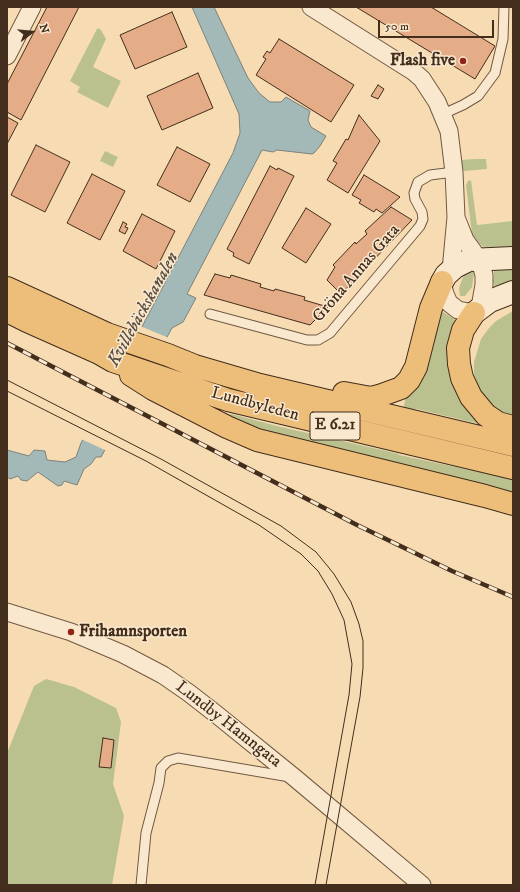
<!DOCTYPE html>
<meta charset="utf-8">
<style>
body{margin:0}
#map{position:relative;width:520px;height:892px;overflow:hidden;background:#f7dcb3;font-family:"IM FELL DW Pica",serif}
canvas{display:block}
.frame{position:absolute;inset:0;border:8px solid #432d1c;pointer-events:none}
.north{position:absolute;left:12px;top:12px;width:40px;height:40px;-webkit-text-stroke:3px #fae8ce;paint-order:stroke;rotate:74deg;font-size:11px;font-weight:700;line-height:16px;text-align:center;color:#432d1c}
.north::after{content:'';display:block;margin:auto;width:14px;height:18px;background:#432d1c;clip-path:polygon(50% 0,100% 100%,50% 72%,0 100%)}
.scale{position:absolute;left:378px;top:20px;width:116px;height:18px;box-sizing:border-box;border:2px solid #432d1c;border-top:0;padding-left:5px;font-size:12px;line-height:14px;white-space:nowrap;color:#432d1c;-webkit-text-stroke:3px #fae8ce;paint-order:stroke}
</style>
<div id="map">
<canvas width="520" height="892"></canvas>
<div class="frame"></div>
<div class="north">N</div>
<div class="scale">50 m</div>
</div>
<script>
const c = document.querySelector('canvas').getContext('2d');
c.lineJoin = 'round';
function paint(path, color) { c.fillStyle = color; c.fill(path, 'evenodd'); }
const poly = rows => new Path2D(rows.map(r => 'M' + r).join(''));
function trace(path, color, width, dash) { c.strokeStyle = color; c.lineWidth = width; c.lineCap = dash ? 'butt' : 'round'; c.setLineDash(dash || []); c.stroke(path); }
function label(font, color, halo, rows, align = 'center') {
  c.font = font + ' "IM FELL DW Pica",serif'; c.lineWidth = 3; c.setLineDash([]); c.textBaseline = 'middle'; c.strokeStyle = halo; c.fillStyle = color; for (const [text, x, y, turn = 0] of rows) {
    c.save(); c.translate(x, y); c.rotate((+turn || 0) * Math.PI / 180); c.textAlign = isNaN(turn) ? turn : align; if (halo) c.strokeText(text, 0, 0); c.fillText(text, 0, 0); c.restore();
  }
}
const green = poly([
 [97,29,98,28,101,30,106,39,93,67,121,81,108,108,77,92,80,87,70,81],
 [105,151,118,157,113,167,100,161],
 [476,159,486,159,487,169,464,171,459,167,459,160],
 [471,180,477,225,513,221,513,247,491,250,482,246,477,241,472,234,466,185,468,181],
 [513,266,513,281,495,286,493,282,494,276,494,268],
 [471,269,474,272,472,287,465,296,460,296,459,288,465,272],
 [513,311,513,419,503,416,483,399,474,374,474,362,481,339,489,328,496,321],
 [443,312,454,319,456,323,452,333,492,427,417,409,403,409,406,397,440,313],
 [232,414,277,426,399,454,399,455,513,479,513,497,276,437,224,415],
 [46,679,74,687,116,708,121,722,113,784,124,816,112,885,7,885,7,753,34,686]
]);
const water = poly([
 [192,7,214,7,248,78,259,93,270,102,281,102,286,97,310,111,308,120,311,127,326,136,320,146,314,153,312,154,277,150,273,152,262,150,187,294,196,298,183,322,172,328,101,457,96,457,91,464,84,469,77,485,64,481,62,485,58,486,38,472,27,481,21,480,18,476,10,479,7,477,7,450,29,456,34,450,45,451,47,460,65,462,76,457,81,443,233,153,240,133,239,114,192,7]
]);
const pier = poly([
 [140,326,169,338,107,451,81,439]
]);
const building = poly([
 [47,7,79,7,21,120,7,112,7,84,47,7],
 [356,7,431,7,495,46,475,79,356,7],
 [172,12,187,47,135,69,120,35,172,12],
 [279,39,354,85,331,122,256,75,266,59,263,57,267,51,270,53,279,39],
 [198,73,213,108,162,130,147,96,198,73],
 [378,85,384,89,378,99,371,96,378,85],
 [359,115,380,141,348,193,327,180,337,163,333,161,346,139,348,140,359,115],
 [7,117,18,123,7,144,7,117],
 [36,145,70,162,45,212,11,195,36,145],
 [177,147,210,164,190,202,157,185,177,147],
 [270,166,277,170,278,168,294,176,249,264,233,256,234,253,227,249,270,166],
 [92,174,125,191,100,240,67,223,92,174],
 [364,175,400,197,382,213,376,209,374,212,359,203,361,200,352,195,364,175],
 [391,207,412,220,341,294,327,280,335,267,333,265,355,242,356,244,367,234,365,231,391,207],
 [306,208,331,224,306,263,282,248,306,208],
 [142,214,175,231,156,269,123,251,142,214],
 [123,222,127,224,125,227,128,228,125,234,119,231,123,222],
 [215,274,230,278,231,275,261,284,260,287,274,291,275,289,305,297,304,300,328,307,310,325,204,295,215,274],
 [103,738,114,740,111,768,99,767,103,738]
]);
const service = poly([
 [443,114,463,105,478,96,495,73,503,39,504,7],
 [210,314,307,340,318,340,330,333,420,226,423,219,422,212,415,199,414,193,418,182,430,175,454,172],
 [141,885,146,833,159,783,161,768,168,761,178,758,290,777]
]);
const minor = poly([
 [311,7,414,72,422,79,437,102,449,131,454,172,456,217,451,271],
 [7,56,32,7],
 [457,220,465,240,478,258,482,268,484,275,484,285,480,307],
 [442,282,445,294,449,303,458,310,474,313],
 [7,612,71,632,123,654,163,675,189,693,216,714,295,778,422,885]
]);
const secondary = poly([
 [442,282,446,275,455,267,469,260,513,258],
 [474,313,490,301,513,292]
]);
const motorway = poly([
 [7,288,107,334,168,355,195,366,260,385,513,445],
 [7,311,27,321,99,353,113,361,228,400,513,468],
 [474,313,463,330,458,348,459,364,462,378,471,397,486,415,498,423,513,427],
 [131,375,153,389,227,427,257,440,485,496,513,504],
 [344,393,371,398,379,396,401,388,409,380,416,367,431,308,442,282]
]);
const tram = poly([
 [7,380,161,459,281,526,316,552,334,574,351,602,359,624,363,641,363,668,360,697,326,885],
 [7,391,146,461,259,525,301,554,318,571,332,594,344,620,352,664,349,695,315,885]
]);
const rail = poly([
 [7,343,357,525,452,571,513,597]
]);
const markers = [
 [463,61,4,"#8f2418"],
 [71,632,4,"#8f2418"]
];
const shields = [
 [335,426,50]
];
const shieldNames = [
 ["E 6.21",335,426]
];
const poiNames = [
 ["Flash five",455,61],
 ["Frihamnsporten",79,632,"left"]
];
const streetNames = [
 ["Gröna Annas Gata",357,274,-49],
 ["Lundbyleden",255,405,15],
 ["Lundby Hamngata",228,725,38]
];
const waterNames = [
 ["Kvillebäckskanalen",144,310,-61]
];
paint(green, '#bac18e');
paint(water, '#a2b9b8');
trace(water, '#7c817a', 1);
paint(pier, '#f7dcb3');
paint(building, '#e5ad87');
trace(building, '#432d1c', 1);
trace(service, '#705942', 11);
trace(minor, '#705942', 19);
trace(secondary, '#432d1c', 24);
trace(motorway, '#432d1c', 24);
trace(service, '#fae8ce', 9);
trace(minor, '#fae8ce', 17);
trace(secondary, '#fae8ce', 22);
trace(motorway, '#ecbe7a', 22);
trace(tram, '#432d1c', 1);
trace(rail, '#432d1c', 4.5);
trace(rail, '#fae8ce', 3, [9]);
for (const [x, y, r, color] of markers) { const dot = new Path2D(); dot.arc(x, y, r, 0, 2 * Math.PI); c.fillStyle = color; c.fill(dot); trace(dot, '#fae8ce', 1.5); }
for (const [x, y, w] of shields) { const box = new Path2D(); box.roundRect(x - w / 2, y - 14, w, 28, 3); c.fillStyle = '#fae8ce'; c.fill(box); trace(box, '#432d1c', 1); }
label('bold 16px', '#432d1c', null, shieldNames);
label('bold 17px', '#432d1c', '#fae8ce', poiNames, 'right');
label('17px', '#432d1c', '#fae8ce', streetNames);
label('italic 18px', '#5b5043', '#fae8ce', waterNames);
</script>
